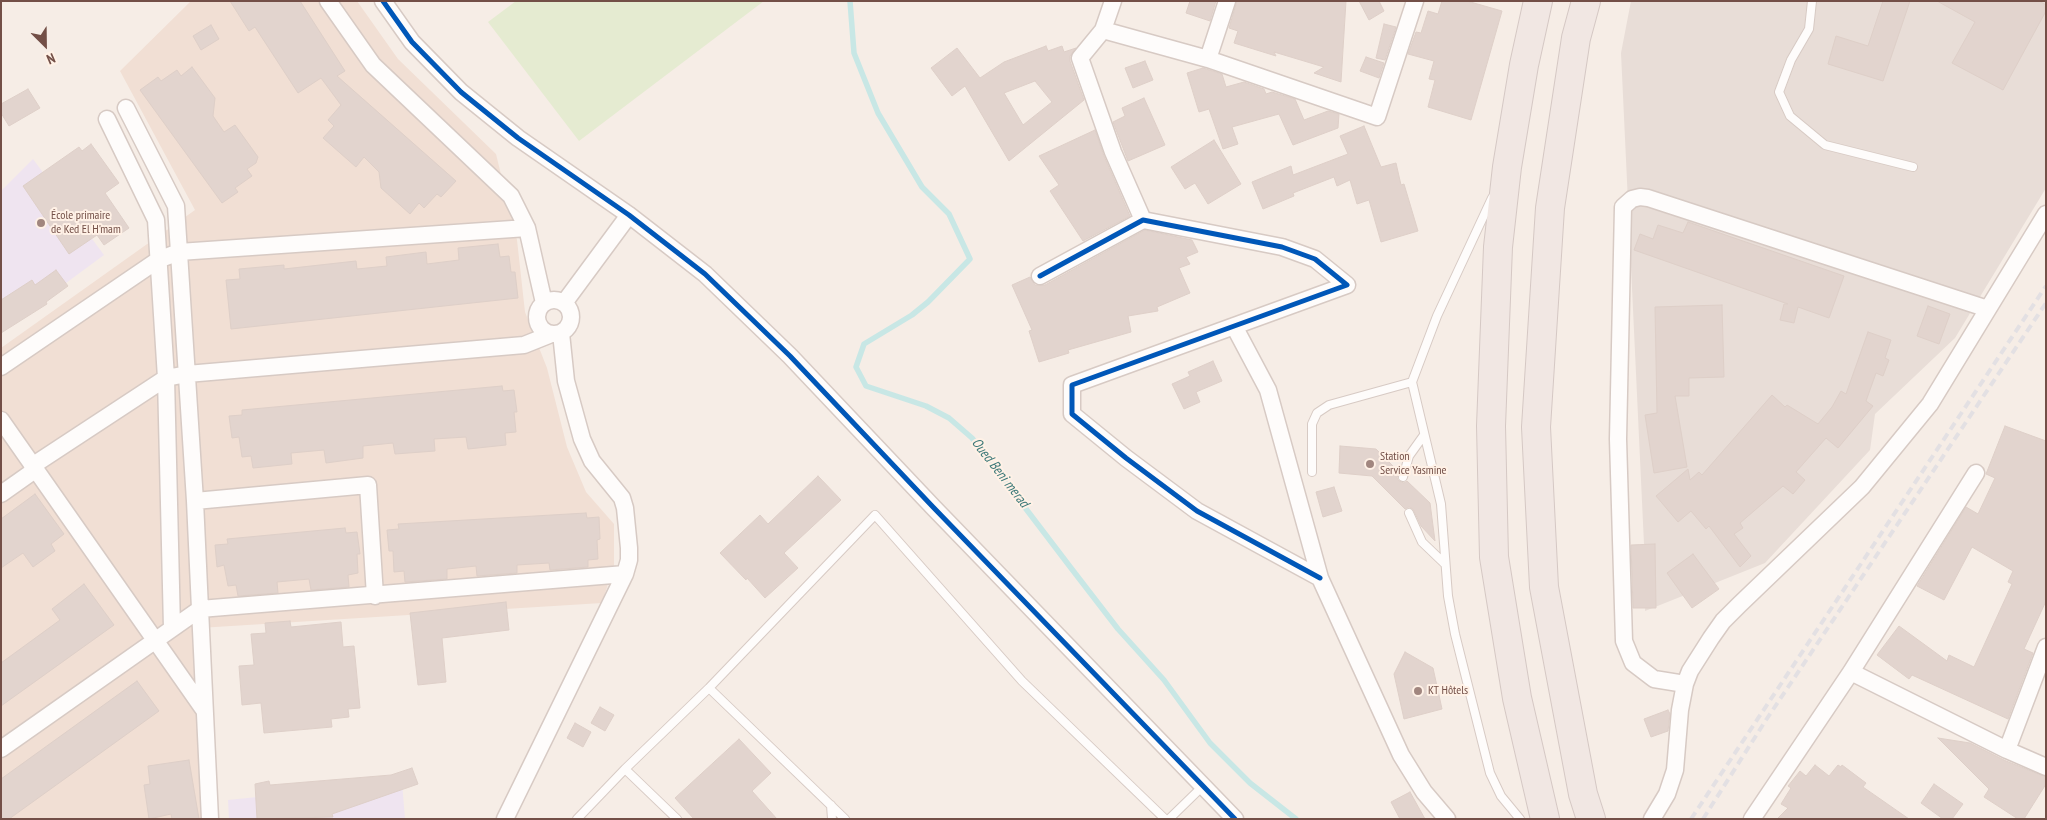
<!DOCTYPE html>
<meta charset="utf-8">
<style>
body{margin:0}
#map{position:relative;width:2047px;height:820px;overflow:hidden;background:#f6ede6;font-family:"PT Sans Narrow",sans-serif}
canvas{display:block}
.frame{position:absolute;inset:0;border:2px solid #734f47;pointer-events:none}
.north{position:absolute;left:20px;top:20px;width:50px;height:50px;-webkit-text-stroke:4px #fff1e6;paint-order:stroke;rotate:157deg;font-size:14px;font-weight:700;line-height:20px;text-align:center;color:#734f47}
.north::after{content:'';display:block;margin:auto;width:18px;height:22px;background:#734f47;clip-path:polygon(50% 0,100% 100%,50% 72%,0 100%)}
</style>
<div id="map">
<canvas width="2047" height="820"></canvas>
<div class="frame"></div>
<div class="north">N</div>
</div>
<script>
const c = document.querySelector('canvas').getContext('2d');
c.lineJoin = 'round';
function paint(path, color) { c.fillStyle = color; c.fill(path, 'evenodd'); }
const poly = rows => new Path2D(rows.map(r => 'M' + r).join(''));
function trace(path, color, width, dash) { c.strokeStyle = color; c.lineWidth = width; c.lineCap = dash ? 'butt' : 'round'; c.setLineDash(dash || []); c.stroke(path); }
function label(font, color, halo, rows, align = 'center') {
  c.font = font + ' "PT Sans Narrow",sans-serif'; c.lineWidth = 4; c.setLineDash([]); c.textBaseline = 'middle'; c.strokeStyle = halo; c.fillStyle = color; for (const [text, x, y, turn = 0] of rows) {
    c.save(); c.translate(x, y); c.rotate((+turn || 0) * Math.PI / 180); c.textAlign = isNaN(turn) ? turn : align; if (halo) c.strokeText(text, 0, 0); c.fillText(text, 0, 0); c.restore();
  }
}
const residential = poly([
 [191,1,357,1,398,59,496,154,517,240,525,312,547,368,567,447,586,492,614,524,614,565,602,603,199,628,203,819,1,819,1,348,195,210,120,71]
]);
const industrial = poly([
 [1631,1,2046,1,2046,188,1955,338,1875,414,1870,450,1765,563,1645,611,1646,587,1621,53]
]);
const education = poly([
 [33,159,104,255,1,331,1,191],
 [402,782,405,819,229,819,228,800]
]);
const green = poly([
 [516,1,764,1,579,141,488,22]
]);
const stream = poly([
 [850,1,854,53,878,113,922,187,949,214,970,259,928,302,912,315,864,344,856,367,866,386,926,406,949,418,972,438,1071,568,1118,629,1164,680,1210,743,1250,783,1296,819]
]);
const building = poly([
 [230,1,300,1,345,71,337,76,456,181,441,197,437,194,424,208,419,203,410,214,381,188,379,172,364,157,356,167,323,138,334,126,328,120,341,105,321,78,298,93,255,27,249,31,230,1],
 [1190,1,1216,1,1210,21,1186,13,1190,1],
 [1237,1,1346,1,1341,82,1314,73,1324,67,1274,52,1276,56,1234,43,1238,31,1229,28,1237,1],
 [1359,1,1379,1,1384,11,1369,20,1359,1],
 [1442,1,1467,1,1502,11,1471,120,1428,107,1435,80,1429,79,1434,61,1408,54,1416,32,1421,33,1428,11,1438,14,1442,1],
 [1883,1,1910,1,1883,81,1828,64,1836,36,1868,46,1883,1],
 [1937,1,2039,1,2046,5,2046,11,2003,90,1952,63,1975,22,1937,1],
 [1384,24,1396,27,1385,60,1376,58,1384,24],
 [211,25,219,39,201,50,193,36,211,25],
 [1046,46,1048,51,1062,46,1064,52,1076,48,1070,56,1070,61,1084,100,1009,161,965,86,952,96,931,68,957,48,980,78,1004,62,1046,46],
 [1035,81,1052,102,1023,125,1004,93,1035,81],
 [1366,57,1384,63,1379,78,1360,71,1366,57],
 [1145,61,1153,80,1133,88,1125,68,1145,61],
 [192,67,215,98,213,116,224,132,235,125,258,157,256,163,247,169,252,176,235,188,238,192,222,203,140,90,158,77,161,81,177,70,181,76,192,67],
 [1203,68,1222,74,1226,87,1244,82,1264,89,1266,94,1272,92,1295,99,1304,120,1328,111,1339,114,1338,128,1293,145,1279,114,1232,127,1238,144,1223,149,1209,109,1199,112,1187,73,1203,68],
 [28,89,40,108,9,126,1,113,1,104,28,89],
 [1144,98,1165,145,1128,161,1113,122,1125,116,1122,108,1144,98],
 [1364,126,1381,167,1396,163,1401,185,1404,184,1418,231,1381,242,1369,200,1357,204,1350,180,1337,186,1334,177,1293,193,1294,196,1263,209,1252,182,1291,166,1293,175,1348,154,1340,136,1364,126],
 [1095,130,1104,156,1130,216,1083,241,1050,191,1059,185,1039,156,1095,130],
 [1214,140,1241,184,1208,204,1195,183,1185,189,1171,167,1214,140],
 [91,144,119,183,105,193,129,228,104,245,97,235,69,254,23,186,79,147,82,151,91,144],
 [1688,222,1844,276,1829,318,1798,307,1794,323,1780,320,1784,304,1788,304,1634,250,1640,234,1653,239,1658,225,1683,233,1688,222],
 [1145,230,1192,240,1198,252,1186,257,1190,264,1179,268,1190,293,1157,307,1158,311,1128,316,1131,332,1068,350,1069,353,1039,362,1029,331,1032,330,1012,285,1030,277,1035,285,1045,285,1145,230],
 [498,244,500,257,509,256,511,272,515,272,518,298,231,329,226,280,240,279,239,269,284,265,284,269,356,261,357,269,387,266,386,257,426,252,427,264,459,260,458,248,498,244],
 [56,270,68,286,46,302,47,304,1,333,1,300,32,280,35,285,56,270],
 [1722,305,1724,377,1689,378,1689,396,1675,396,1687,467,1654,473,1645,415,1657,413,1655,307,1722,305],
 [1928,306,1950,314,1939,344,1917,336,1928,306],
 [1868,332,1891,340,1885,358,1889,360,1883,376,1876,373,1866,401,1873,406,1838,448,1826,438,1796,472,1805,480,1793,494,1783,486,1740,523,1743,528,1734,534,1751,556,1740,567,1709,526,1706,529,1691,511,1678,522,1656,496,1688,469,1690,480,1699,472,1702,475,1772,395,1785,407,1787,405,1818,424,1832,407,1841,391,1846,394,1868,332],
 [1213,361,1222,381,1196,392,1200,402,1184,409,1172,384,1190,376,1188,372,1213,361],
 [502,386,503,391,514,390,517,412,514,412,516,432,505,433,506,445,468,449,466,437,434,439,435,451,395,454,393,443,363,446,363,458,326,463,324,450,291,453,292,464,253,468,251,456,242,457,239,437,232,438,229,416,242,415,242,410,502,386],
 [2005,426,2046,441,2046,601,2024,649,2033,653,2008,719,1912,675,1909,679,1877,655,1899,626,1947,661,1949,655,1974,667,2012,584,2008,582,2013,571,1972,547,1944,600,1917,586,1966,507,1978,514,1995,478,1986,474,2005,426],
 [1340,446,1376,449,1399,472,1397,478,1399,481,1404,483,1407,481,1430,503,1435,541,1421,526,1413,509,1409,507,1405,509,1372,476,1339,473,1340,446],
 [818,476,841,500,784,553,798,568,765,598,747,578,746,580,720,553,760,515,768,524,818,476],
 [1334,487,1342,511,1323,517,1316,492,1334,487],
 [35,494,64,534,51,544,55,551,33,567,23,553,1,568,1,519,35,494],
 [586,513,587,518,599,517,600,539,597,540,598,559,588,560,588,567,550,570,549,563,517,565,517,573,477,576,476,566,447,569,447,579,405,582,404,571,394,572,393,551,389,551,387,530,399,529,398,524,586,513],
 [345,528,346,533,357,532,360,554,357,554,358,573,348,575,349,587,311,590,309,579,277,582,278,593,238,596,236,585,228,586,224,565,217,567,215,545,228,544,227,539,345,528],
 [1655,544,1656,608,1633,608,1631,545,1655,544],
 [1693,554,1719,589,1692,608,1667,573,1693,554],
 [84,584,114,625,1,706,1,663,60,620,52,609,84,584],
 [506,602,509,630,442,638,446,682,418,685,410,613,506,602],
 [290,621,291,627,341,622,343,647,354,646,360,708,348,709,349,717,331,719,332,727,264,733,261,703,242,705,239,666,254,665,251,634,266,633,265,623,290,621],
 [1405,652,1433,668,1442,709,1404,719,1394,674,1405,652],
 [137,681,159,711,9,819,1,819,1,779,137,681],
 [600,707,614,715,605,731,591,723,600,707],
 [1668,710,1670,714,1668,731,1651,737,1644,719,1668,710],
 [575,723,591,732,583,747,567,738,575,723],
 [1938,738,1970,743,2006,761,2046,777,2046,784,2024,819,2018,819,1984,797,1989,789,1938,738],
 [739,739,771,773,752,791,777,819,694,819,675,798,739,739],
 [189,760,199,819,172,819,171,814,149,819,144,785,150,784,148,766,189,760],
 [1815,765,1829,776,1838,765,1841,767,1842,765,1866,783,1863,787,1909,819,1777,819,1788,808,1781,804,1791,788,1788,786,1800,771,1806,776,1815,765],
 [412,768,418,784,332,814,333,817,257,819,255,784,269,781,270,785,391,775,412,768],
 [1934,784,1963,804,1952,819,1943,819,1921,803,1934,784],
 [1410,792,1425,819,1400,819,1391,802,1410,792]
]);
const service = poly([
 [1812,1,1809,29,1791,60,1779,92,1790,116,1825,145,1913,167],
 [1492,198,1437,316,1412,382,1441,504,1448,596,1455,634,1490,773,1501,796,1520,819],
 [1312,472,1312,424,1317,413,1329,405,1412,382],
 [1403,477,1409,456,1424,435],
 [1409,513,1422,542,1445,564],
 [709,688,845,819],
 [625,769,677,819],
 [831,805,832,819],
 [577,819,625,769,709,688,875,515,1022,681,1165,819],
 [1169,819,1203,786]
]);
const minor = poly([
 [328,1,373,65,511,196,527,228,544,303],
 [383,1,412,42,461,92,518,138,629,215,705,274,790,356,933,507,1235,819],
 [1113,1,1103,30,1080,58,1113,152,1143,220],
 [1103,30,1208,59,1377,117,1415,1],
 [1208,59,1227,1],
 [107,119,156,220,166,378,172,628],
 [1040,276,1143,220,1282,247,1315,259,1347,285,1072,385,1072,414,1126,458,1197,511,1320,578],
 '537 317a17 17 0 1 1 34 0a17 17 0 1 1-34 0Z',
 [564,303,629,215],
 [1234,326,1268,390,1320,578,1401,755,1424,792,1447,819],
 [1,367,158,260,179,252,527,228],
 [1,420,204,710],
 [32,466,166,378,187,374,524,345,549,335],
 [1,494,35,470],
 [195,501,368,485,375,596],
 [1851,672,2007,750,2046,767],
 [1685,684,1654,679,1633,663,1624,641,1618,439,1623,207,1632,199,1640,197,1648,198,1988,309],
 [1,749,200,609,195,501,176,206,126,108],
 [2007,750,2046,647],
 [210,819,200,609,625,574],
 [505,819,625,574,629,560,629,548,625,508,622,498,592,461,582,439,566,381,561,333],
 [1652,819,1667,794,1675,770,1680,710,1685,684,1690,671,1711,638,1723,621,1739,605,1862,487,1930,404,2046,214],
 [1752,819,1851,672,1976,473]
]);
const trunk = poly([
 [1538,1,1524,65,1507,167,1498,247,1491,426,1494,557,1517,698,1545,819],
 [1586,1,1576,38,1550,208,1536,427,1544,587,1583,794,1591,819]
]);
const rail = poly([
 [1691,819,2046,286],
 [1703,819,1766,720,2046,303]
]);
const cycleway = poly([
 [383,1,412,42,461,92,518,138,629,215,705,274,790,356,933,507,1235,819],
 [1040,276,1143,220,1282,247,1315,259,1347,285,1072,385,1072,414,1126,458,1197,511,1320,578]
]);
const markers = [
 [41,223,5,"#a1867f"],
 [1370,464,5,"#a1867f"],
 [1418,691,5,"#a1867f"]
];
const poiNames = [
 ["École primaire",51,216],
 ["de Ked El H'mam",51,230],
 ["Station",1380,457],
 ["Service Yasmine",1380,471],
 ["KT Hôtels",1428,691]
];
const waterNames = [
 ["Oued Beni merad",1000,473,52]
];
paint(residential, '#f1dfd4');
paint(industrial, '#e8ddd7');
paint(education, '#efe4f0');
paint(green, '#e5ebd1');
trace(stream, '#c8e7e5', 5.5);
paint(building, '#e2d4ce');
trace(building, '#decfc8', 1);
trace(service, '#d7cac4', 10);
trace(minor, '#d7cac4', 19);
trace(trunk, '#d5c8c4', 30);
trace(service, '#fefcfb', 8);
trace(minor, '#fefcfb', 16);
trace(trunk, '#f1e7e3', 28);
trace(rail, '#e3e0e3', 4, [8, 5]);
trace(cycleway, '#0057b8', 5);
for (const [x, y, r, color] of markers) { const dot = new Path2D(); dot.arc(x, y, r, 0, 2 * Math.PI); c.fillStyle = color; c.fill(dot); trace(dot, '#fff1e6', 2); }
label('12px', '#734f47', '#fff1e6', poiNames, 'left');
label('italic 14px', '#3b7878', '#fff1e6', waterNames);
</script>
